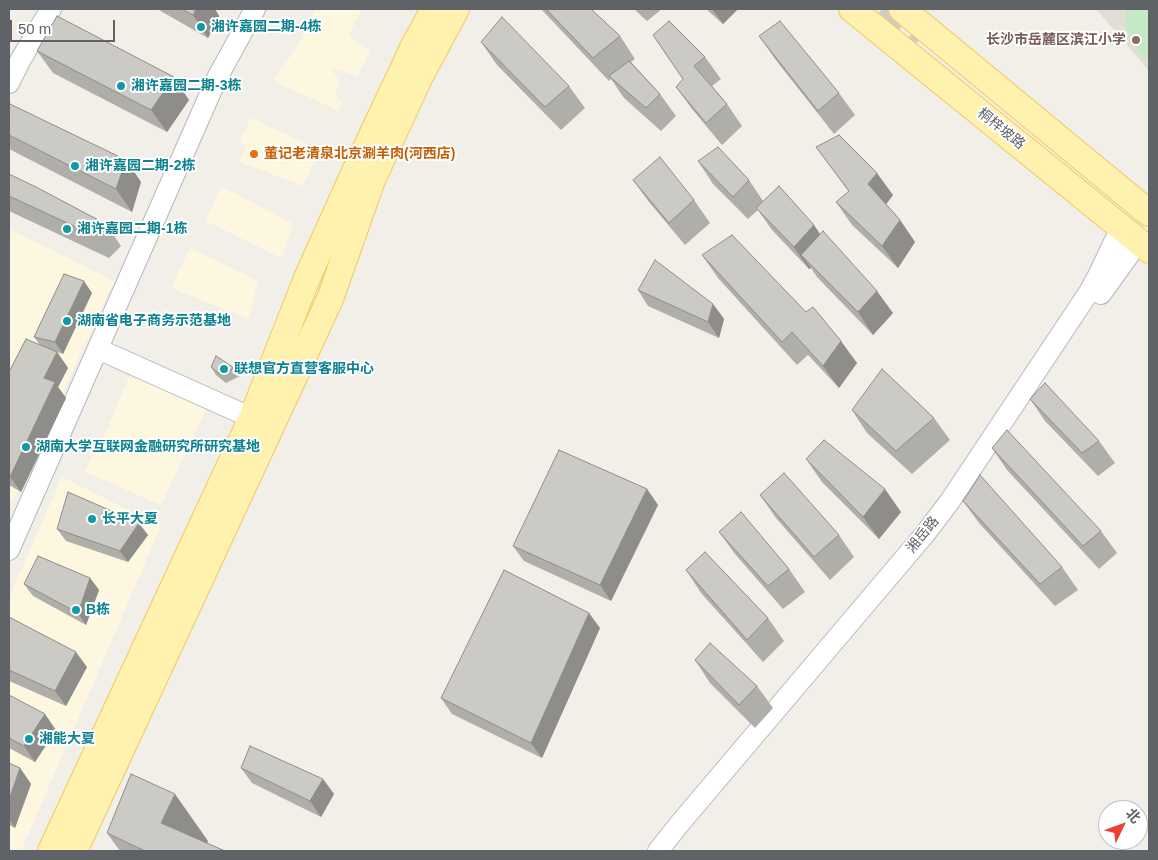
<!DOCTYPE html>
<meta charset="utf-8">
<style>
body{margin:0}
#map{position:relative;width:1158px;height:860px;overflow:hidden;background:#f1efe8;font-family:Arial,"Noto Sans SC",sans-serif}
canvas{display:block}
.frame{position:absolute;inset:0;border:10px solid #5f6368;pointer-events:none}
.north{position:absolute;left:1098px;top:800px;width:50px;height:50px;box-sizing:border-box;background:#fff;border:1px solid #bfc1c3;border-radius:50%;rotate:48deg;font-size:14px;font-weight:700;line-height:20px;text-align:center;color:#5f6368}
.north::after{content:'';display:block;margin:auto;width:18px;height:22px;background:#ea4335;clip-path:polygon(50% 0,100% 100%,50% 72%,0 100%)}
.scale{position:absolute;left:10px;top:20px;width:105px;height:22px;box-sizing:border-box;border:2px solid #5f6368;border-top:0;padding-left:6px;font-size:15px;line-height:18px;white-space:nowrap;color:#5f6368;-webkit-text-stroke:4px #fff;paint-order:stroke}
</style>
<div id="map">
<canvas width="1158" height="860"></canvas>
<div class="frame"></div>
<div class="north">北</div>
<div class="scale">50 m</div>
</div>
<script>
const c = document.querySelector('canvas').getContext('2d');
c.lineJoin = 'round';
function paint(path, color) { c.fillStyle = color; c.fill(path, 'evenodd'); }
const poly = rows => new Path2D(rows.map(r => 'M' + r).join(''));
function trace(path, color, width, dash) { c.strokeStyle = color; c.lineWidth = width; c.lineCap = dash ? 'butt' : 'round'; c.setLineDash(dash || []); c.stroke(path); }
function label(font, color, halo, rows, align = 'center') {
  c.font = font + ' Arial,"Noto Sans SC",sans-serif'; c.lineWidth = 4; c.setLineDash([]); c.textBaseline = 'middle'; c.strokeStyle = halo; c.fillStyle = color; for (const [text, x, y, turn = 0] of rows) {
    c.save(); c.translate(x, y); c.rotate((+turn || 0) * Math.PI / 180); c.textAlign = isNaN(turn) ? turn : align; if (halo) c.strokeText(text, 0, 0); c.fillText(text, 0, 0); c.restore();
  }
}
const commercial = poly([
 [315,9,362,9,348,36,370,51,357,76,330,67,340,82,334,96,343,101,339,111,273,81,297,47,310,22],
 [251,118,319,150,303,186,238,161,247,146,239,142],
 [221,186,293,224,282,258,206,221],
 [9,229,114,281,13,501,9,499],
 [190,248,258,281,249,319,171,288],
 [129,377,209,403,161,505,84,471,103,439],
 [62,477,161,526,21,851,9,851,9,598]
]);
const education = poly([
 [1096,9,1149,9,1149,71]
]);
const green = poly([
 [1127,9,1149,9,1149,63,1138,52,1131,39,1125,25,1126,11]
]);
const majorTunnel = poly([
 [882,9,920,39]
]);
const minor = poly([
 [9,83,21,59,51,9],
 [1101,294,1139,241],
 [98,349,252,418],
 [9,550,217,78,255,9],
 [658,851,681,822,925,534,950,501,1089,292,1098,276,1113,244,1122,227]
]);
const major = poly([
 [852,9,1149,250],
 [902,9,1149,213],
 [51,851,252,418,307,278,352,178,413,48,434,9],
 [74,851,330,299,372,180,420,76,456,9]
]);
const wall = poly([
 [157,9,215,9,219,16,208,38],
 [541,9,591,9,620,36,635,59,631,62,660,94,676,116,661,131,624,98,611,79,609,81],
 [634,9,662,9,647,21],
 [706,9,738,9,723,24],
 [653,35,705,57,721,79,712,86,727,104,742,126,722,145,692,109,676,87,683,79],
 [759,36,839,93,855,115,834,134,775,59],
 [481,42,569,86,585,108,561,130,497,65],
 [37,51,189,100,167,132,53,73],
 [9,106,126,160,141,182,132,212,11,150,9,147],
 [816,147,893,195,886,204,900,220,915,242,898,268,852,225,836,202,849,192],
 [698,161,749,180,763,201,814,225,820,234,893,313,873,335,817,277,811,268,809,269,772,230,758,210,748,219,713,184],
 [9,174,106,224,121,246,109,258,9,211],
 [633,180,694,200,710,223,685,245,649,202],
 [702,255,806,312,857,363,839,388,808,355,797,365,718,278],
 [638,290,713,304,724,319,719,338,648,306],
 [92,293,63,354,57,352,68,368,58,387,66,398,21,492,9,485,9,372,40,345,34,337],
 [211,367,234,368,240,376,226,383,216,375],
 [1030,399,1099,441,1115,463,1098,476,1045,421],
 [852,410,934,418,950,440,912,474,867,433],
 [992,448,1101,531,1117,553,1099,569,1007,470],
 [806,459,901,512,879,539,822,482],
 [647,489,658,505,611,601,524,561,513,546],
 [760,495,839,535,854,557,830,580,776,518],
 [963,501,1062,567,1078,590,1055,606,979,523],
 [57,529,148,535,128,562,66,541],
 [719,532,789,569,805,592,783,609,735,554],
 [686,570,768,618,784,641,763,662,701,593],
 [90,578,99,590,86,625,33,596,24,584],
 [9,617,87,667,66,706,9,681],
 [600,628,542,758,452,714,441,698],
 [695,660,757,686,773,708,755,728,710,683],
 [9,695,56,730,35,762,9,748],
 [9,763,20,768,31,784,15,828,9,825],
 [241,768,323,779,334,794,321,817,252,783],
 [107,833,208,841,207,843,225,851,120,851]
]);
const shadedWall = poly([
 [196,9,215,9,219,16,208,38,193,15],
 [712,9,738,9,723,24],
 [174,77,189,100,167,132,151,110],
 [126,160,141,182,132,212,116,189],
 [877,173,893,195,884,207,868,184],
 [900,220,915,242,898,268,882,246],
 [814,225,829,248,801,255,811,268,809,269,794,247],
 [84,281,92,293,63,354,55,342],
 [877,291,893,313,873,335,858,312],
 [713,304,724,319,719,338,708,322],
 [841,341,857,363,839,388,823,366],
 [57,352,68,368,58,387,66,398,21,492,10,477,44,378],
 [647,489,658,505,611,601,600,585],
 [885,489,901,512,879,539,863,517],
 [139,523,148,535,128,562,120,551],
 [90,578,99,590,86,625,78,613],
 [589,613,600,628,542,758,531,743],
 [76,652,87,667,66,706,55,691],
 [45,714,56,730,35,762,24,746],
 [20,768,31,784,15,828,9,819,9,800],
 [323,779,334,794,321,817,310,801],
 [175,794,208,841,203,851,161,823]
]);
const building = poly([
 [181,9,196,9,193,15,181,9],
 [546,9,591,9,620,36,593,58,546,9],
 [57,16,174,77,151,110,37,51,57,16],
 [502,17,569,86,545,107,481,42,502,17],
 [669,21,705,57,694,66,727,104,706,123,676,87,683,79,653,35,669,21],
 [780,21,839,93,818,111,759,36,780,21],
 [629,61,660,94,646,108,609,76,629,61],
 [10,104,126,160,116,189,9,135,9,106,10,104],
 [839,135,877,173,868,184,900,220,882,246,836,202,849,191,816,147,839,135],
 [718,147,749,180,733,197,698,161,718,147],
 [660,157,694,200,669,223,633,180,660,157],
 [9,174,36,187,106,224,93,235,9,196,9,174],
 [779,186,814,225,794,247,756,208,779,186],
 [823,231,877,291,858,312,801,255,823,231],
 [732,235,806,312,813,307,841,341,823,366,792,332,782,342,702,255,732,235],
 [655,260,713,304,708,322,638,290,655,260],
 [64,274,84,281,55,342,34,337,64,274],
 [26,339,57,352,44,378,55,382,10,477,9,476,9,372,26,339],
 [216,356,234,368,221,375,211,367,216,356],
 [882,369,934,418,896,451,852,410,882,369],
 [1045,383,1099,441,1082,453,1030,399,1045,383],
 [1007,430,1101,531,1083,546,992,448,1007,430],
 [824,440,885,489,863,517,806,459,824,440],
 [559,450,647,489,600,585,513,546,559,450],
 [784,473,839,535,814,557,760,495,784,473],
 [980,475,1062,567,1040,584,963,501,980,475],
 [68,492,139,523,120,551,57,529,68,492],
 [741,512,789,569,768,586,719,532,741,512],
 [705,552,768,618,747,640,686,570,705,552],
 [38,556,90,578,78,613,24,584,38,556],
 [504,570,589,613,531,743,441,698,504,570],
 [9,617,76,652,55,691,9,670,9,617],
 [710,643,757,686,739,705,695,660,710,643],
 [9,695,45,714,24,746,9,738,9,695],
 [250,746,323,779,310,801,241,768,250,746],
 [9,763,20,768,9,800,9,763],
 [131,774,175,794,161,823,225,851,145,851,107,833,131,774]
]);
const markers = [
 [201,27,5,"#0f9aa8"],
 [1136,40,5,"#8d6e63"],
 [121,86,5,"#0f9aa8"],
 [254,154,5,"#e8710a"],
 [75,166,5,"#0f9aa8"],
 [67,229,5,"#0f9aa8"],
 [67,321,5,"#0f9aa8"],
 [224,369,5,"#0f9aa8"],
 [26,447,5,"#0f9aa8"],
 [92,519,5,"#0f9aa8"],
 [76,610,5,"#0f9aa8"],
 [29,739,5,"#0f9aa8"]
];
const cultureNames = [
 ["湘许嘉园二期-4栋",211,27],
 ["湘许嘉园二期-3栋",131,86],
 ["湘许嘉园二期-2栋",85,166],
 ["湘许嘉园二期-1栋",77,229],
 ["湖南省电子商务示范基地",77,321],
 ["联想官方直营客服中心",234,369],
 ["湖南大学互联网金融研究所研究基地",36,447],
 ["长平大夏",102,519],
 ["B栋",86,610],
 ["湘能大夏",39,739]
];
const educationNames = [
 ["长沙市岳麓区滨江小学",1126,40]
];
const streetNames = [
 ["桐梓坡路",1001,129,39],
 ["湘岳路",923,535,-51]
];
const foodNames = [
 ["董记老清泉北京涮羊肉(河西店)",264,154]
];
paint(commercial, '#fef7e0');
paint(education, '#e1ded6');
paint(green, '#c5e8c5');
trace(majorTunnel, '#ccccc8', 26, [26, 13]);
trace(minor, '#b5b8bc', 22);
trace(major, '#f2c960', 28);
trace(minor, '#fff', 20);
trace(major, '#fff2af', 26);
paint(wall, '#afaea9');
paint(shadedWall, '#8f8d8a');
paint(building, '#cccac5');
trace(building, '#8f8d8a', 1);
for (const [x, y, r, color] of markers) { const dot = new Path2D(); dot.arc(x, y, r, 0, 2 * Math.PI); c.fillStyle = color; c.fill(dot); trace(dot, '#fff', 2); }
label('bold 14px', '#0d838f', '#fff', cultureNames, 'left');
label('bold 14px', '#785e54', '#fff', educationNames, 'right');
label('14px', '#5f6368', '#fff', streetNames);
label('bold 14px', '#c56008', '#fff', foodNames, 'left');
</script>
